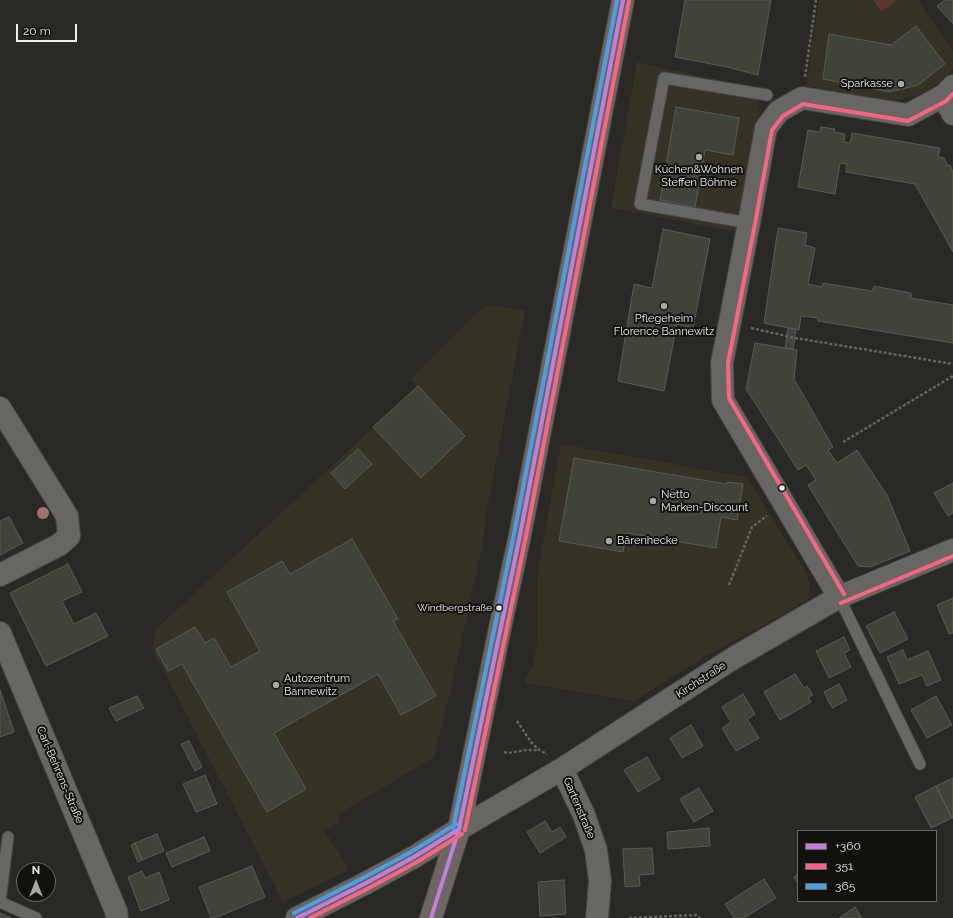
<!DOCTYPE html>
<meta charset="utf-8">
<style>
body{margin:0}
#map{position:relative;width:953px;height:918px;overflow:hidden;background:#292824;font-family:Raleway,sans-serif}
canvas{display:block}
.legend{position:absolute;left:797px;top:830px;width:140px;height:72px;box-sizing:border-box;background:#12110e;border:1px solid #6a6965;margin:0;padding:5px 7px;list-style:none;font-size:12px;color:#edece7}
.legend li{display:flex;align-items:center;gap:8px;height:20px}
.legend b{width:20px;border:1px solid #6a6965}
.north{position:absolute;left:16px;top:862px;width:40px;height:40px;box-sizing:border-box;background:#12110e;border:1px solid #6a6965;border-radius:50%;rotate:0deg;font-size:11px;font-weight:700;line-height:16px;text-align:center;color:#edece7}
.north::after{content:'';display:block;margin:auto;width:14px;height:18px;background:#a8a7a3;clip-path:polygon(50% 0,100% 100%,50% 72%,0 100%)}
.scale{position:absolute;left:16px;top:24px;width:61px;height:18px;box-sizing:border-box;border:2px solid #edece7;border-top:0;padding-left:5px;font-size:12px;line-height:14px;white-space:nowrap;color:#edece7;-webkit-text-stroke:3px #12110e;paint-order:stroke}
</style>
<div id="map">
<canvas width="953" height="918"></canvas>
<ul class="legend">
<li><b style="height:5px;background:#c07fdc"></b>+360</li>
<li><b style="height:5px;background:#fa6682"></b>351</li>
<li><b style="height:5px;background:#4d9ee5"></b>365</li>
</ul>
<div class="north">N</div>
<div class="scale">20 m</div>
</div>
<script>
const c = document.querySelector('canvas').getContext('2d');
c.lineJoin = 'round';
function paint(path, color) { c.fillStyle = color; c.fill(path, 'evenodd'); }
const poly = rows => new Path2D(rows.map(r => 'M' + r).join(''));
function trace(path, color, width, dash) { c.strokeStyle = color; c.lineWidth = width; c.lineCap = dash ? 'butt' : 'round'; c.setLineDash(dash || []); c.stroke(path); }
function label(font, color, halo, rows, align = 'center') {
  c.font = font + ' Raleway,sans-serif'; c.lineWidth = 4; c.setLineDash([]); c.textBaseline = 'middle'; c.strokeStyle = halo; c.fillStyle = color; for (const [text, x, y, turn = 0] of rows) {
    c.save(); c.translate(x, y); c.rotate((+turn || 0) * Math.PI / 180); c.textAlign = isNaN(turn) ? turn : align; if (halo) c.strokeText(text, 0, 0); c.fillText(text, 0, 0); c.restore();
  }
}
const built = poly([
 [819,0,873,0,881,12,897,0,918,0,953,51,953,70,932,88,918,95,894,101,876,99,806,86],
 [637,62,757,89,760,112,738,232,611,208],
 [490,304,525,311,485,519,483,543,450,693,434,757,337,815,340,822,325,831,349,870,283,902,152,648,155,630,418,386,411,379,483,307],
 [561,444,747,477,806,572,810,586,809,598,798,606,698,661,635,701,525,683,526,675,533,668,537,641,537,575]
]);
const green = poly([
 [873,0,897,0,881,12]
]);
const building = poly([
 [685,0,771,0,758,75,727,67,675,57,685,0],
 [945,0,953,0,953,24,937,6,945,0],
 [916,26,945,64,918,85,890,92,823,79,829,34,891,45,916,26],
 [676,107,739,118,733,155,705,150,695,207,660,200,676,107],
 [821,127,835,129,834,132,845,134,844,142,850,143,852,133,940,148,938,157,944,158,948,166,950,165,953,172,953,252,915,184,846,172,847,164,840,163,835,194,798,187,808,130,820,132,821,127],
 [778,228,807,233,805,245,815,248,808,284,822,287,823,283,872,291,874,286,911,293,911,298,953,305,953,343,818,321,818,318,801,316,799,330,764,323,778,228],
 [663,229,710,239,693,328,677,324,664,391,618,381,634,284,652,288,663,229],
 [788,328,796,329,793,349,785,348,788,328],
 [755,343,797,350,794,379,833,447,828,450,837,463,857,450,887,495,910,551,870,567,858,566,808,485,816,480,806,465,798,470,746,389,755,343],
 [418,386,465,436,421,478,373,427,418,386],
 [358,449,372,464,345,489,331,473,358,449],
 [574,458,726,484,727,482,743,484,737,520,721,517,716,548,627,533,623,552,559,541,574,458],
 [953,483,953,513,948,516,934,493,953,483],
 [9,517,23,543,0,555,0,521,9,517],
 [352,539,398,619,393,621,436,696,401,715,378,674,274,733,306,789,267,812,182,664,168,671,156,649,195,627,205,643,214,638,231,667,260,651,227,592,282,561,290,574,352,539],
 [68,564,82,592,62,601,74,624,96,613,108,636,46,666,10,593,68,564],
 [953,598,953,633,949,634,937,605,953,598],
 [894,612,908,639,880,653,866,626,894,612],
 [844,637,850,650,844,653,851,667,829,678,816,651,844,637],
 [903,650,907,660,928,651,941,680,927,686,922,675,899,684,887,657,903,650],
 [795,674,804,688,807,686,813,695,808,697,811,702,780,720,764,692,795,674],
 [839,684,847,700,832,708,824,692,839,684],
 [0,690,14,732,0,737,0,690],
 [743,694,755,714,747,719,759,738,736,751,722,728,731,722,722,707,743,694],
 [137,696,144,708,116,721,109,708,137,696],
 [936,696,952,725,927,738,911,710,936,696],
 [691,725,703,746,682,758,670,738,691,725],
 [189,741,202,767,195,771,181,744,189,741],
 [647,757,660,779,638,792,624,770,647,757],
 [205,775,217,804,196,812,183,784,205,775],
 [953,778,953,818,952,818,936,786,953,778],
 [936,786,952,818,931,828,915,797,936,786],
 [699,788,713,811,694,822,680,799,699,788],
 [545,821,552,832,560,827,566,837,540,853,527,832,545,821],
 [709,828,710,846,668,849,667,832,709,828],
 [157,834,164,851,142,860,135,843,157,834],
 [204,837,210,851,172,867,166,853,204,837],
 [135,843,142,860,138,862,131,845,135,843],
 [652,848,654,874,639,875,640,886,625,887,623,849,652,848],
 [252,866,265,897,215,918,211,918,199,887,252,866],
 [142,871,145,878,159,872,169,900,141,911,128,877,142,871],
 [798,874,798,883,794,877,798,874],
 [764,879,776,898,744,918,734,918,725,904,764,879],
 [564,880,566,914,540,916,538,882,564,880],
 [855,907,862,918,839,918,855,907],
 [0,913,11,918,0,918,0,913]
]);
const path = poly([
 [805,77,816,0],
 [751,328,795,338,953,364],
 [843,442,953,376],
 [729,585,752,527,767,516],
 [517,721,531,742,539,750,547,754],
 [504,752,508,753,527,750,538,750],
 [629,918,696,915,700,918]
]);
const lane = poly([
 [749,223,640,204,664,78,767,95],
 [839,597,920,764],
 [8,837,0,902,36,918]
]);
const street = poly([
 [943,96,953,114],
 [0,408,67,516,69,536,59,545,0,575],
 [839,597,723,400,722,363,749,223,766,128,779,111,802,98,908,115,943,96,953,86],
 [0,633,116,911,117,918],
 [562,769,584,815,596,850,600,881,597,918],
 [297,918,366,883,414,857,459,829,562,769,732,659,839,597,953,550]
]);
const primary = poly([
 [431,918,459,829,500,628,520,535,623,0]
]);
const bus1 = poly([
 [297,918,366,883,414,857,459,829],
 [431,918,459,829,520,535,623,0]
]);
const bus2 = poly([
 [844,594,729,398,728,363,755,224,772,130,783,116,803,104,908,121,946,101,953,94],
 [841,603,953,556],
 [465,830,526,536,629,1],
 [310,918,369,888,417,862,462,834]
]);
const bus3 = poly([
 [453,828,514,534,617,0],
 [294,913,363,878,411,852,456,824]
]);
const trees = [
 [43,513]
];
const markers = [
 [901,84,4,"#a8a7a3"],
 [699,157,4,"#a8a7a3"],
 [664,306,4,"#a8a7a3"],
 [782,488,3.5,"#edece7"],
 [653,501,4,"#a8a7a3"],
 [609,541,4,"#a8a7a3"],
 [499,608,3.5,"#edece7"],
 [276,685,4,"#a8a7a3"]
];
const busNames = [
 ["Windbergstraße",492,608]
];
const poiNames = [
 ["Sparkasse",893,84,"right"],
 ["Küchen&Wohnen",699,170,"center"],
 ["Steffen Böhme",699,183,"center"],
 ["Pflegeheim",664,319,"center"],
 ["Florence Bannewitz",664,332,"center"],
 ["Netto",661,495],
 ["Marken-Discount",661,508],
 ["Bärenhecke",617,541],
 ["Autozentrum",284,679],
 ["Bannewitz",284,692]
];
const streetNames = [
 ["Kirchstraße",701,680,-33],
 ["Carl-Behrens-Straße",60,775,67],
 ["Gartenstraße",579,808,67]
];
paint(built, '#343125');
paint(green, '#593630');
paint(building, '#3f4338');
trace(building, '#5a5b58', 1);
trace(lane, '#454541', 13);
trace(street, '#454541', 24);
trace(primary, '#454541', 24);
trace(path, '#666562', 2.5, [3, 2]);
trace(lane, '#676663', 11);
trace(street, '#676663', 22);
trace(primary, '#6b6660', 22);
trace(bus1, '#c07fdc', 4);
trace(bus2, '#fa6682', 4);
trace(bus3, '#4d9ee5', 4);
c.fillStyle = '#9e736c';
for (const [x, y] of trees) { c.beginPath(); c.arc(x, y, 6, 0, 2 * Math.PI); c.fill(); }
for (const [x, y, r, color] of markers) { const dot = new Path2D(); dot.arc(x, y, r, 0, 2 * Math.PI); c.fillStyle = color; c.fill(dot); trace(dot, '#12110e', 1.5); }
label('10px', '#edece7', '#12110e', busNames, 'right');
label('11px', '#edece7', '#12110e', poiNames, 'left');
label('11px', '#edece7', '#12110e', streetNames);
</script>
